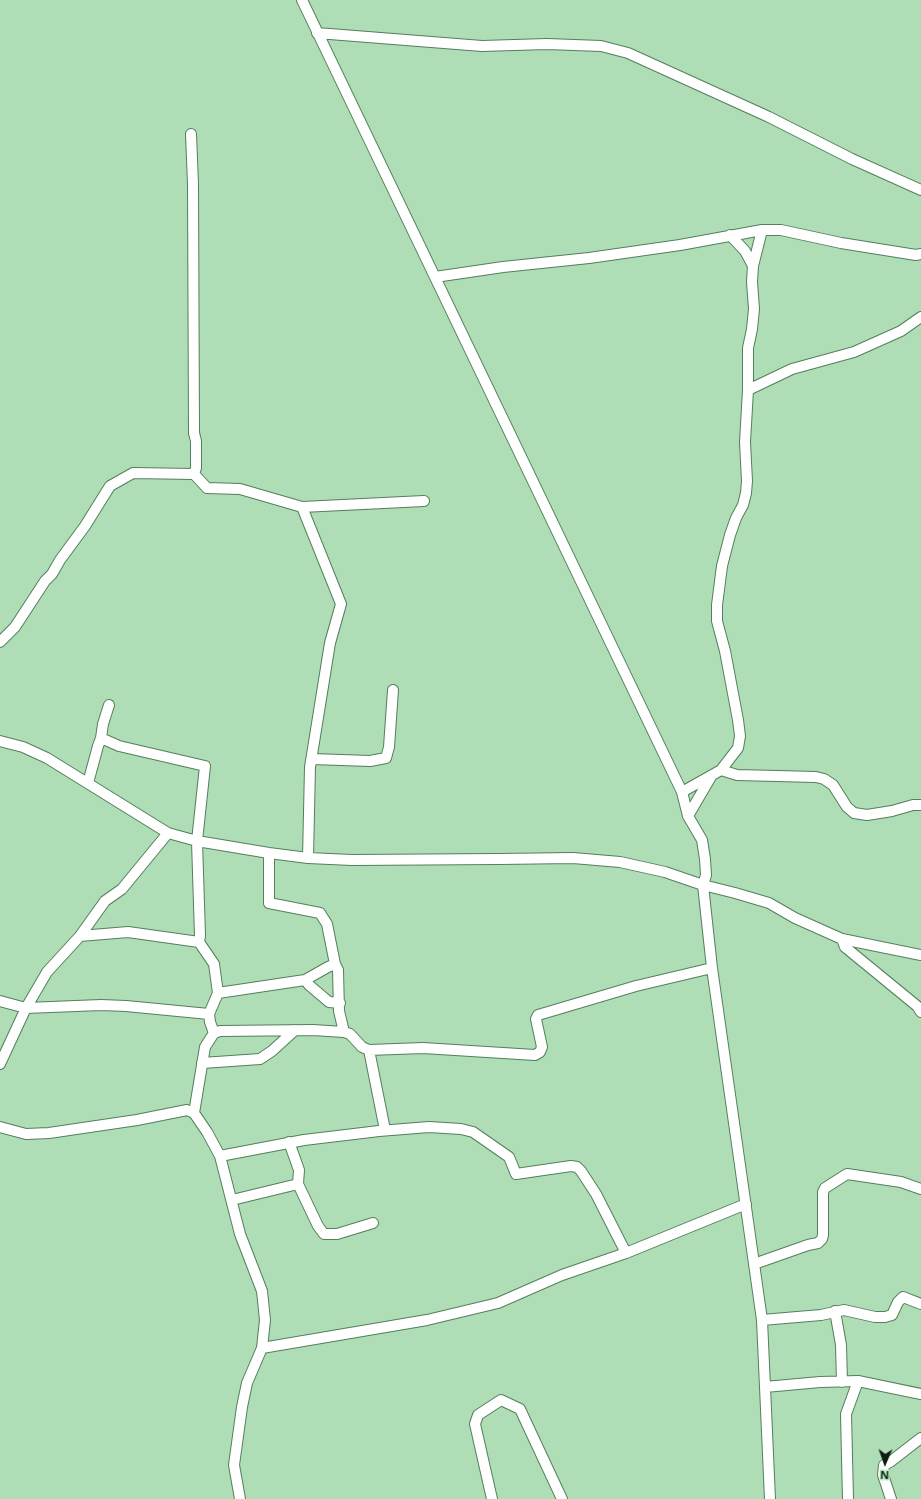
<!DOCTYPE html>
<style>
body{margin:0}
#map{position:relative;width:921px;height:1499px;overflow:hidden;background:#afdeb6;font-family:"Open Sans",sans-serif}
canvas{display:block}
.north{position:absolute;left:865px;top:1443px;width:40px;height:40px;-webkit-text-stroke:3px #bbebc3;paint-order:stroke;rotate:182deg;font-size:11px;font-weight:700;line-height:16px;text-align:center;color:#0c1e10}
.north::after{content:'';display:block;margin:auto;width:14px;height:18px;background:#0c1e10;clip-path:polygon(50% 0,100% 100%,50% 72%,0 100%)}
</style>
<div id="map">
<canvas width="921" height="1499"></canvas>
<div class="north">N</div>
</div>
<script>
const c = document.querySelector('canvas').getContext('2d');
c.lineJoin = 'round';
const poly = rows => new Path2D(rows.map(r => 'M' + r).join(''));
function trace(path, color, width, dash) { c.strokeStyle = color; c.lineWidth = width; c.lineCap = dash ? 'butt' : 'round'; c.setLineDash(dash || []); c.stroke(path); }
const minor = poly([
 [302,0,682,792,688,816,702,840,705,859,706,875,703,885,712,968,762,1320,770,1499],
 [317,33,482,46,547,44,601,46,628,53,769,117,852,159,921,190],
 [191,134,193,184,194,433,196,441,196,468,194,474],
 [730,235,745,251,753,266],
 [435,277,503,267,589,258,680,245,762,230,781,230,841,243,916,255,921,254],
 [748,390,792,369,854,352,901,331,921,317],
 [302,507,341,604,330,643,310,767,308,858],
 [0,642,15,627,45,581,52,574,60,560,85,526,110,486,133,473,194,474,207,488,240,489,302,507,424,501],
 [101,738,119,746,205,766,197,841,200,936,199,942,214,964,218,993,209,1014,210,1022,214,1033],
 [0,741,23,747,47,758,168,833,197,841,269,853,308,858,352,860,499,859,573,858,620,862,665,872,703,885,735,893,769,903,795,918,842,939,921,955],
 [312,759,370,761,386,758,389,747,393,690],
 [721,770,737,775,816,777,824,779,833,785,847,807,854,813,867,815,892,811,913,805,921,805],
 [88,783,98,746,101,738,103,724,109,705],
 [682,792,721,770,738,748,740,736,738,720,725,651,717,621,717,605,722,566,730,535,736,518,743,505,746,493,747,481,745,442,748,390,748,348,752,329,754,309,752,282,753,266,762,230],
 [688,816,712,775],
 [269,853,269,903,320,913,327,924,335,964,338,970,339,1011,344,1032],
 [80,936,128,932,199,942],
 [842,939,845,947,917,1006,921,1012],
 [305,980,309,985,329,1002,340,1003],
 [218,993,305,980,328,967,335,964],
 [0,1001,26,1008,101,1005,126,1006,209,1014],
 [369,1050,385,1130],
 [202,1063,260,1059,272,1051,295,1030],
 [0,1064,26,1008,47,972,80,936,105,901,122,889,168,833],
 [194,1113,205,1047,214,1033,220,1031,313,1030,344,1032,350,1034,362,1047,369,1050,423,1048,535,1055,540,1052,542,1047,536,1019,538,1015,636,986,712,968],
 [0,1127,26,1134,49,1133,137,1120,187,1110,194,1113,207,1132,220,1156,240,1234,262,1291,265,1320,262,1348,247,1383,242,1407,234,1465,240,1499],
 [289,1142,299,1170,298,1184,318,1226,324,1234,337,1234,373,1223],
 [220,1156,304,1140,379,1131,429,1127,461,1129,473,1132,509,1157,516,1174,571,1166,577,1167,581,1171,596,1194,626,1253],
 [232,1200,298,1184],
 [754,1264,808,1245,818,1243,822,1239,823,1235,823,1192,825,1188,847,1174,901,1182,921,1189],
 [835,1311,841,1345,842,1382],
 [762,1320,821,1315,844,1310,875,1317,885,1317,892,1315,898,1302,903,1297,921,1304],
 [262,1348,427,1320,498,1303,562,1275,626,1253,746,1204],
 [765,1387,820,1382,858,1381,921,1394],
 [492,1499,475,1424,478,1415,501,1400,520,1409,562,1499],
 [848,1499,846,1414,858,1381],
 [891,1499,883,1475,884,1465,890,1462,921,1438]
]);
trace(minor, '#537f5b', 12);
trace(minor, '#fff', 10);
</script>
